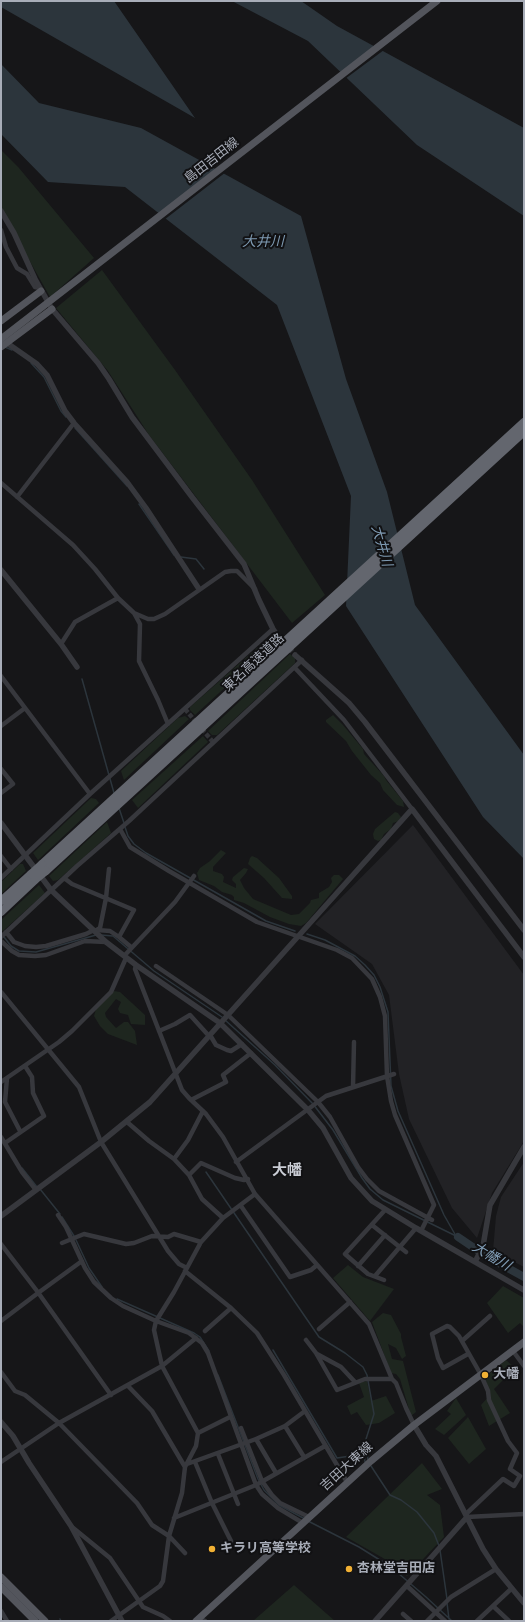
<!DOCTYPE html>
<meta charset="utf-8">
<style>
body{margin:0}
#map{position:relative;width:525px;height:1622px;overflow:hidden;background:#161618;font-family:"Sofia Sans Condensed",sans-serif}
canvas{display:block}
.frame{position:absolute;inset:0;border:2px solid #a8adb8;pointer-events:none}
</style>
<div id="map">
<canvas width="525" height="1622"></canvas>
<div class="frame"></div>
</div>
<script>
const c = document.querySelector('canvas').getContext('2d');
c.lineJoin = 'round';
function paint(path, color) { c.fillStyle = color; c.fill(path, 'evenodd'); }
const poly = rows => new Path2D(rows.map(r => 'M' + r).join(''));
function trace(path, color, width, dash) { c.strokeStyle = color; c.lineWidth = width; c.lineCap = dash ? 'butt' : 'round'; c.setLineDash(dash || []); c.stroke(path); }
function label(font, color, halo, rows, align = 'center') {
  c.font = font + ' "Sofia Sans Condensed","Noto Sans JP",sans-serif'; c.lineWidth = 4; c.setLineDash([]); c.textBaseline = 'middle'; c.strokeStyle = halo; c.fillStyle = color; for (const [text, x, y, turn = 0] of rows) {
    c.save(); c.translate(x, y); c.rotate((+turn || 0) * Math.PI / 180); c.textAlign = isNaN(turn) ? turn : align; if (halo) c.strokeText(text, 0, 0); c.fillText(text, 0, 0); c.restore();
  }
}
const built = poly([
 [413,825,524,975,524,1141,492,1193,477,1238,452,1208,409,1119,399,1074,389,995,372,964,315,924],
 [524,1162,524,1267,493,1251,496,1216,501,1197]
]);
const green = poly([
 [1,150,19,168,94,258,50,297,1,210],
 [102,270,175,370,252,480,325,595,292,623,149,435,108,371,56,308],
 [273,634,277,640,195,715,190,710,190,707],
 [290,654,295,658,295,663,217,735,212,735,208,731],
 [333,715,343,725,363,749,364,754,384,776,386,780,403,801,404,807,397,805,383,790,380,783,371,775,352,751,346,741,326,722,326,720],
 [185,716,189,719,124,780,121,771,178,718],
 [203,736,208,742,138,808,132,800],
 [91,798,96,799,99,803,38,860,33,853],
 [395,812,398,813,401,817,399,821,393,823,391,829,384,834,381,840,378,841,374,839,373,834,375,829],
 [107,822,111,833,58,880,53,881,49,876],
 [221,850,226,853,213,867,213,871,222,874,224,877,223,882,236,888,236,884,232,880,233,877,244,868,248,869,246,873,240,880,244,888,253,899,291,915,299,914,310,903,311,900,319,898,319,893,329,887,332,882,331,878,334,875,339,875,343,879,306,923,301,926,289,924,270,917,244,903,234,900,234,897,232,895,222,892,214,886,199,880,197,873,200,868,210,861],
 [252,856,257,858,279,878,292,896,292,899,282,898,264,878,248,864,250,858],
 [20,864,23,864,26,871,1,894,1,882],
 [39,885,45,893,3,931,1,930,1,920],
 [114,991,120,992,145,1015,145,1025,131,1024,128,1015,120,1013,118,1009,121,1002,116,999,105,1013,106,1017,116,1028,124,1022,128,1022,135,1031,137,1045,108,1034,100,1026,94,1016,96,1009],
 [348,1265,363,1277,394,1289,370,1321,333,1278],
 [503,1286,524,1298,524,1327,520,1323,508,1333,487,1303],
 [383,1313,391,1315,401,1334,401,1337,406,1356,402,1359,396,1348,388,1344,392,1359,403,1361,416,1412,411,1416,400,1379,396,1374,391,1373,372,1322],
 [506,1360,515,1368,494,1389,510,1413,489,1426,481,1405,490,1395,485,1377],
 [367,1381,371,1401,386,1396,395,1413,379,1423,366,1425,357,1412,351,1415,347,1406,364,1397,359,1383],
 [456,1398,466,1415,444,1435,435,1429,451,1414,447,1411],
 [468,1417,486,1449,469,1464,448,1438],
 [422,1463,442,1489,427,1495,440,1505,444,1537,407,1576,383,1558,346,1537],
 [294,1585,335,1621,253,1621]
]);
const water = poly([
 [1,1,114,1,195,118,1,7],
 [232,1,301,1,337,26,524,128,524,216,417,145,308,41],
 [1,64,39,103,141,128,301,216,346,379,387,492,415,605,524,755,524,859,483,817,346,606,351,496,277,305,125,187,48,182,1,134]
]);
const pier = poly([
 [376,45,384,50,345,79,339,74],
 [218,168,226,172,164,220,158,215]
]);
const stream = poly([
 [5,347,12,350],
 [31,363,44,377,61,411,66,417],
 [75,428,127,486],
 [139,504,174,555],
 [181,557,196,559,204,569],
 [82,679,114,793],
 [119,808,124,823],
 [125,827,128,836,134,844,146,853,266,921,295,931],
 [307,934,325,940,355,956,365,965,374,975,380,987,388,1012,391,1086,398,1111,444,1215,456,1236],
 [101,935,113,936,154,971,222,1017],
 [4,937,11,946,19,951,36,952,96,935],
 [225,1020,275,1065,313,1104,333,1130,362,1178,370,1189,383,1200,458,1237],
 [22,1168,37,1187],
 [206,1172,319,1337,345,1353,363,1367,367,1375,374,1414,366,1439,368,1461],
 [40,1189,60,1214],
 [62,1217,74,1236],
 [76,1240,89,1268,102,1287],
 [117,1299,194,1333,200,1337,209,1351],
 [273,1350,337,1458,364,1454,365,1462,367,1462],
 [218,1375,258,1479,264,1490,279,1505,305,1519],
 [371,1466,390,1495,401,1500,417,1512,434,1533,439,1546],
 [308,1521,359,1547,391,1567,426,1597,452,1621],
 [440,1550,447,1599],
 [447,1603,449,1619],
 [60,1619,61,1621]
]);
const river = poly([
 [458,1237,486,1256,524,1277]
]);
const minorTunnel = poly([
 [185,709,213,742]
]);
const tertiaryTunnel = poly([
 [277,635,295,655]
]);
const minor = poly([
 [1,230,6,247,17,268,27,274,35,287,40,288],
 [1,483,73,545,95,569,118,598,134,613,140,624,139,661,158,700,168,724],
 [17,497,74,423],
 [134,613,148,619,154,619,165,614,225,572,231,571,237,571,255,589],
 [61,644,75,622,118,598],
 [295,668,344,720,412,809],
 [1,676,90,794],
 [1,726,25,708],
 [1,769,13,784,1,793],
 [120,829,130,847,169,871,257,922,337,950,352,958,372,979,380,997,385,1016,387,1076,391,1101,395,1115,434,1205,421,1231],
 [1,856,11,869],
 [1,878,90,794,273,629],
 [64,878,72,884,134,910,119,937,131,947],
 [97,930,110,931,119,937],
 [95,931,100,928,106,898,109,869],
 [6,932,14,942,25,946,36,947,46,946,86,934,94,930],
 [1,937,77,866,129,821,302,660],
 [1,941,12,951,19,955,35,956,46,955,85,941,106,942],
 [124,956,175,902,194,876],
 [136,965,135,969,182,1090,189,1098,206,1114,223,1137,255,1194,369,1324,392,1379],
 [156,966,228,1015,318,1102,330,1117,358,1167,367,1179,379,1191,432,1220],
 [1,992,79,1087,101,1142,168,1251,179,1264,187,1268],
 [159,1031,175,1024,190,1015,209,1036],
 [210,1035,216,1045,227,1050,231,1051,242,1044],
 [7,1078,5,1102,20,1131],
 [1,1082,59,1042,72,1031,111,992,126,958],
 [353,1087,354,1042],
 [191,1100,226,1082,223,1075,251,1053],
 [127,1122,149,1141,174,1159,189,1175,202,1199,223,1218],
 [1,1137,22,1172,36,1190],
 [5,1143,44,1116,33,1093,32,1077,25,1066],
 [174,1159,188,1140,203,1111],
 [236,1162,326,1096,394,1074],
 [189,1175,201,1163,235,1178,244,1180,248,1179],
 [241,1206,290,1277,311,1270,317,1265],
 [58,1215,66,1227,85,1268,94,1282,111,1298,123,1306,156,1321,189,1333,202,1343,208,1353,256,1485,262,1494,278,1508,303,1523],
 [372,1225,406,1252],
 [62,1243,84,1234,126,1244,134,1243,152,1236,168,1237,174,1234,201,1242],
 [1,1244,37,1291,111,1395],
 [358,1266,385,1235],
 [185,1271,231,1308,257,1333,284,1375,347,1482],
 [375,1276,416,1228],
 [384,1280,368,1274,345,1254,385,1210],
 [1,1321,38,1293,82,1261],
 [319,1329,350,1302],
 [205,1331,231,1308],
 [306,1340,316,1353,337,1390,365,1379,392,1379,396,1383,406,1408,414,1425],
 [462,1341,490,1316],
 [513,1351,524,1366],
 [317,1354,341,1367,355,1382],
 [1,1372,15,1391,25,1395,59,1423,137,1503,152,1525,169,1536,185,1553],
 [128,1386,152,1411,185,1467],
 [285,1426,304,1457],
 [241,1428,262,1481,272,1495,280,1503,309,1517],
 [198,1433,230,1417],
 [256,1439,276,1473],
 [218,1454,238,1504],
 [1,1462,59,1423,162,1366,196,1338],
 [195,1462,212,1503,231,1541],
 [187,1464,256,1439,285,1426,305,1411],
 [466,1514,503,1479,514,1486,520,1476,510,1469,517,1453,508,1441,489,1400,488,1391,481,1375,459,1336,450,1327,447,1326,432,1334,438,1358,443,1368,468,1354],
 [467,1517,524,1514],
 [174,1518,256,1485,325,1446],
 [72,1527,110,1558,143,1607,163,1616,170,1621],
 [407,1586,445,1621],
 [493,1606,509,1621],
 [1,1611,7,1621],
 [403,1614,411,1621],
 [199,1619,205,1621],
 [111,1621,160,1586,163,1581,169,1536,182,1493,185,1467,196,1446,198,1433,162,1366,154,1330,156,1321,174,1292,201,1242,223,1218,255,1194],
 [427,1621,451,1597,496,1569],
 [477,1621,511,1589]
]);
const tertiary = poly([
 [1,211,14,233,35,279,52,309,98,363,109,379,132,417,192,497,244,564,259,600,273,629,277,635],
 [7,343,37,364,47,375,65,411,74,423,127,482,146,508,199,589],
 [1,570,61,644,77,667],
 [295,655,349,703,365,722,524,930],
 [1,823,51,890,106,942,136,965,220,1023,308,1110,323,1128,351,1178,372,1201,416,1228,524,1290],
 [1,1216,101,1142,150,1102,412,809,524,957],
 [475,1262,483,1246,490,1205,524,1147],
 [1,1422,13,1436,29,1463,71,1526,122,1621],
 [414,1425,426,1445,436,1456,483,1549,496,1569,524,1603],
 [375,1621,467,1517]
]);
const primary = poly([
 [1,321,41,291],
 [1,347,52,309],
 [1,1577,45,1621],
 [1,1587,35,1621],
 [196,1621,371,1461,414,1425,524,1342]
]);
const motorway = poly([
 [42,864,524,422],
 [46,871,524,432],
 [1,901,31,874],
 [1,912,35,880]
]);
const primaryBridge = poly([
 [1,339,437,1]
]);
const motorwayBridge = poly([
 [31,874,42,864],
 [35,880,46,871]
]);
const markers = [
 [485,1375,4,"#f2b134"],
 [212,1549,4,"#f2b134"],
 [349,1569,4,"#f2b134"]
];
const streetNames = [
 ["島田吉田線",212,161,-38],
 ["東名高速道路",254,663,-43],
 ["吉田大東線",347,1467,-42]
];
const poiNames = [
 ["大幡",493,1375],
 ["キラリ高等学校",220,1549],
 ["杏林堂吉田店",357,1569]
];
const waterNames = [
 ["大井川",263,242],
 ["大井川",381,546,74],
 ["大幡川",491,1257,31]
];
const quarterNames = [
 ["大幡",287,1171]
];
paint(built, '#222225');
paint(green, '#1e261f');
paint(water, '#2c353c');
paint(pier, '#161618');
trace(stream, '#2c353c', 1.5);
trace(river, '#2c353c', 8);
trace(minorTunnel, '#333438', 4.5, [4.5, 2]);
trace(tertiaryTunnel, '#333438', 5.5, [5.5, 3]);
trace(minor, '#37383d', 4.5);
trace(tertiary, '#37383d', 5.5);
trace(primary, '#53555c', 7);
trace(motorway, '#63666e', 8);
trace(primaryBridge, '#53555c', 7);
trace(motorwayBridge, '#63666e', 8);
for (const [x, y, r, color] of markers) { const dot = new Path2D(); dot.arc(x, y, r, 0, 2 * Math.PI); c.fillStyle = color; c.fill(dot); trace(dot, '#111113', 1.5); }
label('13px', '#a8adb8', '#111113', streetNames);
label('bold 13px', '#a8adb8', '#111113', poiNames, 'left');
label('italic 14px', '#7f9bb3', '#111113', waterNames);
label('bold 15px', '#c9ccd4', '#111113', quarterNames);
</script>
